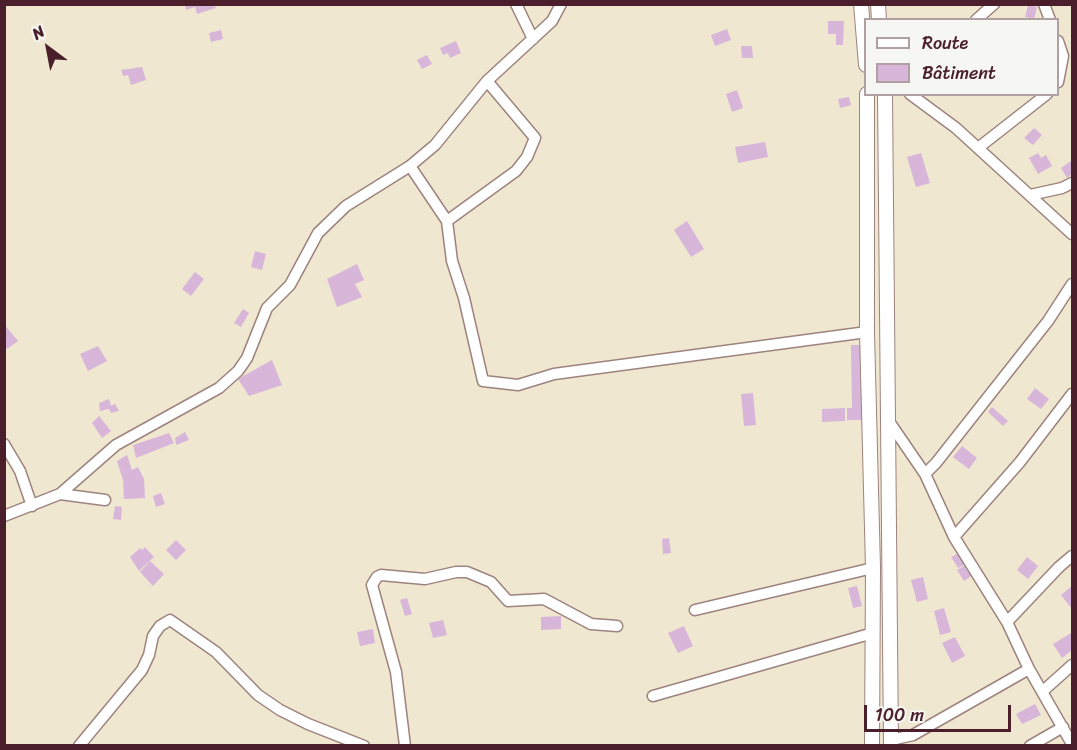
<!DOCTYPE html>
<meta charset="utf-8">
<style>
body{margin:0}
#map{position:relative;width:1077px;height:750px;overflow:hidden;background:#f0e7d0;font-family:Sriracha,sans-serif}
canvas{display:block}
.frame{position:absolute;inset:0;border:6px solid #4a1f2b;pointer-events:none}
.legend{position:absolute;left:864px;top:18px;width:195px;height:78px;box-sizing:border-box;background:#f6f6f2;border:2px solid #b1a0a2;margin:0;padding:8px 10px;list-style:none;font-size:18px;color:#4a1f2b}
.legend li{display:flex;align-items:center;gap:12px;height:30px}
.legend b{width:30px;border:2px solid #b1a0a2}
.north{position:absolute;left:18px;top:18px;width:60px;height:60px;-webkit-text-stroke:4px #f6f6f2;paint-order:stroke;rotate:328deg;font-size:16px;font-weight:700;line-height:24px;text-align:center;color:#4a1f2b}
.north::after{content:'';display:block;margin:auto;width:21px;height:27px;background:#4a1f2b;clip-path:polygon(50% 0,100% 100%,50% 72%,0 100%)}
.scale{position:absolute;left:864px;top:705px;width:147px;height:27px;box-sizing:border-box;border:3px solid #4a1f2b;border-top:0;padding-left:8px;font-size:18px;line-height:21px;white-space:nowrap;color:#4a1f2b;-webkit-text-stroke:4px #f6f6f2;paint-order:stroke}
</style>
<div id="map">
<canvas width="1077" height="750"></canvas>
<div class="frame"></div>
<ul class="legend">
<li><b style="height:8px;background:#fff"></b>Route</li>
<li><b style="height:16px;background:#d7b6da"></b>Bâtiment</li>
</ul>
<div class="north">N</div>
<div class="scale">100 m</div>
</div>
<script>
const c = document.querySelector('canvas').getContext('2d');
c.lineJoin = 'round';
function paint(path, color) { c.fillStyle = color; c.fill(path, 'evenodd'); }
const poly = rows => new Path2D(rows.map(r => 'M' + r).join(''));
function trace(path, color, width, dash) { c.strokeStyle = color; c.lineWidth = width; c.lineCap = dash ? 'butt' : 'round'; c.setLineDash(dash || []); c.stroke(path); }
const building = poly([
 [185,4,213,4,216,8,197,14,195,7,186,10],
 [1028,5,1037,7,1034,19,1025,17],
 [828,21,844,21,843,45,836,45,836,34,828,34],
 [727,29,731,40,715,46,711,35],
 [221,30,223,39,211,42,209,33],
 [456,41,461,53,450,58,448,53,443,55,440,48],
 [741,46,752,46,753,58,742,58],
 [427,55,432,64,422,69,417,60],
 [142,67,146,80,131,85,128,75,123,76,121,70],
 [737,90,743,108,732,112,726,94],
 [849,97,851,105,840,108,838,99],
 [1034,128,1042,135,1033,145,1024,138],
 [765,142,768,157,738,163,735,147],
 [921,153,930,183,916,187,907,157],
 [1038,153,1041,158,1046,155,1052,166,1038,174,1029,158],
 [1071,161,1072,174,1067,178,1061,168],
 [687,221,704,249,691,257,674,230],
 [255,251,266,254,262,270,251,267],
 [357,264,364,280,355,284,362,297,337,307,327,279],
 [195,272,204,279,191,296,182,289],
 [243,309,249,313,241,327,234,323],
 [4,324,18,341,7,349,4,345],
 [851,345,860,345,862,420,847,420,847,408,852,408],
 [98,346,107,361,88,371,80,354],
 [272,360,282,385,249,396,238,379],
 [1035,388,1049,399,1041,409,1027,399],
 [753,393,756,425,744,426,741,394],
 [109,399,111,406,115,404,119,411,111,413,109,409,100,411,99,403],
 [992,407,1008,421,1003,426,988,412],
 [845,408,845,421,822,422,822,409],
 [99,416,111,431,102,438,92,423],
 [185,432,189,440,176,445,175,438],
 [169,433,174,443,136,458,133,445],
 [962,446,977,458,969,469,953,457],
 [127,455,132,470,138,467,144,479,145,498,124,499,123,480,117,461],
 [161,493,165,504,156,507,153,496],
 [115,506,122,507,121,520,113,519],
 [669,538,671,553,663,554,662,539],
 [176,540,186,550,176,560,166,550],
 [145,547,154,557,139,571,130,557,140,548,142,550],
 [959,553,966,564,958,568,951,557],
 [1027,557,1038,566,1028,579,1017,570],
 [150,561,164,574,153,586,140,572],
 [964,566,971,576,964,581,957,570],
 [923,577,928,599,917,602,911,580],
 [857,586,862,606,853,608,848,588],
 [1072,586,1072,609,1061,595],
 [407,598,412,614,405,616,400,600],
 [944,608,951,632,940,635,934,611],
 [561,616,561,629,541,630,541,617],
 [443,620,447,635,433,638,429,623],
 [684,626,693,646,678,653,668,633],
 [373,629,375,643,360,646,357,632],
 [1071,633,1072,650,1062,658,1053,644],
 [955,637,965,656,952,663,942,643],
 [1035,704,1041,715,1022,724,1016,714]
]);
const minor = poly([
 [516,4,533,39],
 [1044,4,1050,20],
 [976,20,994,4],
 [1058,41,1063,56,1058,82],
 [910,94,956,128,1072,234],
 [978,148,1047,94],
 [410,166,447,221,452,261,464,298,483,381,518,385,554,374,867,332],
 [1030,195,1062,188,1072,183],
 [447,221,516,171,527,157,535,138,487,81],
 [888,420,925,474,954,537,1007,622,1029,669,1072,744],
 [4,444,20,471,32,506],
 [925,474,936,463,1048,321,1072,284],
 [60,494,105,500],
 [4,516,60,494,116,445,219,388,238,371,247,358,267,308,290,285,318,233,346,206,410,166,435,145,487,81,552,21,561,4],
 [954,537,1020,462,1072,394],
 [695,610,873,568],
 [1007,622,1059,567,1072,556],
 [1043,691,1072,665],
 [653,696,873,633],
 [891,740,913,735,1029,669],
 [79,746,142,670,149,655,153,636,160,626,170,620,216,652,258,695,280,710,308,724,364,746],
 [405,746,396,672,372,585,377,577,381,575,425,579,456,572,467,572,491,582,508,601,544,599,591,624,617,626],
 [1030,746,1063,727]
]);
const tertiary = poly([
 [861,4,866,65],
 [878,4,879,20],
 [867,94,867,332,873,568,872,746],
 [885,94,891,746]
]);
paint(building, '#d7b6da');
trace(minor, '#9d837e', 13);
trace(tertiary, '#9d837e', 16);
trace(minor, '#fff', 10);
trace(tertiary, '#fff', 14);
</script>
